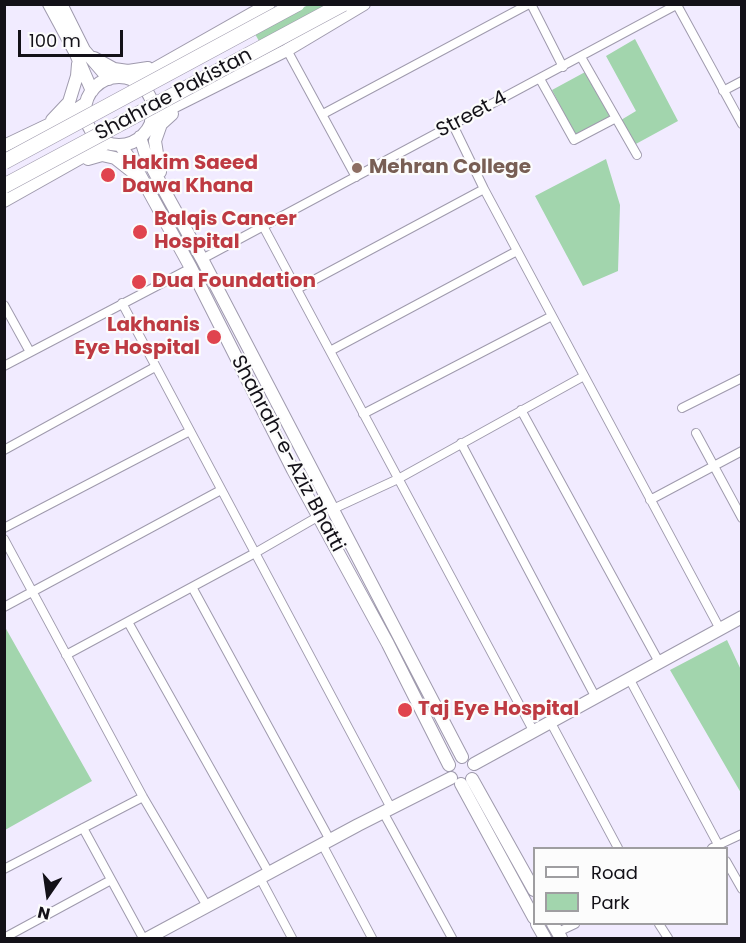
<!DOCTYPE html>
<style>
body{margin:0}
#map{position:relative;width:746px;height:943px;overflow:hidden;background:#f1ebff;font-family:Poppins,sans-serif}
canvas{display:block}
.frame{position:absolute;inset:0;border:6px solid #131118;pointer-events:none}
.legend{position:absolute;left:533px;top:847px;width:195px;height:78px;box-sizing:border-box;background:#fcfcfc;border:2px solid #9f9ea1;margin:0;padding:8px 10px;list-style:none;font-size:18px;color:#131118}
.legend li{display:flex;align-items:center;gap:12px;height:30px}
.legend b{width:30px;border:2px solid #9f9ea1}
.north{position:absolute;left:18px;top:865px;width:60px;height:60px;-webkit-text-stroke:4px #fcfcfc;paint-order:stroke;rotate:193deg;font-size:16px;font-weight:700;line-height:24px;text-align:center;color:#131118}
.north::after{content:'';display:block;margin:auto;width:21px;height:27px;background:#131118;clip-path:polygon(50% 0,100% 100%,50% 72%,0 100%)}
.scale{position:absolute;left:18px;top:30px;width:105px;height:27px;box-sizing:border-box;border:3px solid #131118;border-top:0;padding-left:8px;font-size:18px;line-height:21px;white-space:nowrap;color:#131118;-webkit-text-stroke:4px #fcfcfc;paint-order:stroke}
</style>
<div id="map">
<canvas width="746" height="943"></canvas>
<div class="frame"></div>
<ul class="legend">
<li><b style="height:8px;background:#fff"></b>Road</li>
<li><b style="height:16px;background:#a2d5ad"></b>Park</li>
</ul>
<div class="north">N</div>
<div class="scale">100 m</div>
</div>
<script>
const c = document.querySelector('canvas').getContext('2d');
c.lineJoin = 'round';
function paint(path, color) { c.fillStyle = color; c.fill(path, 'evenodd'); }
const poly = rows => new Path2D(rows.map(r => 'M' + r).join(''));
function trace(path, color, width, dash) { c.strokeStyle = color; c.lineWidth = width; c.lineCap = dash ? 'butt' : 'round'; c.setLineDash(dash || []); c.stroke(path); }
function label(font, color, halo, rows, align = 'center') {
  c.font = font + ' Poppins,sans-serif'; c.lineWidth = 4.5; c.setLineDash([]); c.textBaseline = 'middle'; c.strokeStyle = halo; c.fillStyle = color; for (const [text, x, y, turn = 0] of rows) {
    c.save(); c.translate(x, y); c.rotate((+turn || 0) * Math.PI / 180); c.textAlign = isNaN(turn) ? turn : align; if (halo) c.strokeText(text, 0, 0); c.fillText(text, 0, 0); c.restore();
  }
}
const green = poly([
 [308,5,326,5,259,41,255,34],
 [635,39,678,121,634,145,621,120,636,111,606,56],
 [587,71,612,117,576,136,552,90],
 [606,159,620,205,618,271,583,286,535,196],
 [5,627,92,781,5,830,4,830],
 [727,640,741,670,741,793,670,670]
]);
const street = poly([
 [531,4,563,67],
 [677,5,742,124],
 [287,50,356,177],
 [581,57,637,155],
 [540,79,574,140,616,118],
 [723,91,742,81],
 [323,114,529,4],
 [453,125,484,189,720,629],
 [263,226,534,732],
 [202,259,678,4],
 [297,289,484,189],
 [122,303,391,808],
 [4,305,30,352],
 [330,351,517,251],
 [4,366,191,268],
 [682,408,742,378],
 [521,410,659,662],
 [363,414,552,316],
 [696,433,742,518],
 [461,443,596,698],
 [4,450,155,367],
 [650,500,742,451],
 [333,509,398,479,584,376],
 [4,528,190,431],
 [4,539,143,797,207,906],
 [192,587,330,840],
 [4,607,221,490],
 [128,622,269,873],
 [66,655,255,553,319,516],
 [630,680,720,848],
 [551,723,618,848],
 [383,812,452,938],
 [83,828,143,938],
 [322,844,372,938],
 [712,848,742,834],
 [726,861,742,889],
 [4,869,143,797],
 [260,878,292,938],
 [659,924,668,938],
 [558,932,575,924],
 [4,938,111,880]
]);
const secondary = poly([
 [49,4,76,54,92,91],
 [61,4,84,50,109,79],
 [94,58,114,69,128,71,148,68],
 '85 111a34 34 0 1 1 68 0a34 34 0 1 1-68 0Z',
 [133,81,269,4],
 [52,120,69,102,77,76,78,64],
 [151,121,175,106,287,50,364,4],
 [140,137,146,156,164,190,202,259,462,757],
 [120,145,135,166,191,268,293,470,388,644,449,765],
 [4,146,67,116,86,103],
 [88,159,102,155,115,158,134,173],
 [160,172,155,141,161,124,172,114],
 [4,201,107,143],
 [474,764,742,617],
 [472,779,534,890],
 [461,784,534,918],
 [537,924,545,938],
 [553,924,561,938],
 [148,938,358,825,451,778]
]);
const highwayBridge = poly([
 [4,162,297,4],
 [4,186,343,4]
]);
const markers = [
 [357,168,6,"#8d6e63"],
 [108,175,8,"#e0444e"],
 [140,232,8,"#e0444e"],
 [139,282,8,"#e0444e"],
 [214,337,8,"#e0444e"],
 [405,710,8,"#e0444e"]
];
const streetNames = [
 ["Shahrae Pakistan",174,95,-28],
 ["Street 4",472,115,-28],
 ["Shahrah-e-Aziz Bhatti",287,454,62]
];
const healthNames = [
 ["Hakim Saeed",122,164],
 ["Dawa Khana",122,187],
 ["Balqis Cancer",154,220],
 ["Hospital",154,243],
 ["Dua Foundation",152,282],
 ["Lakhanis",200,326,"right"],
 ["Eye Hospital",200,349,"right"],
 ["Taj Eye Hospital",418,710]
];
const educationNames = [
 ["Mehran College",369,168]
];
paint(green, '#a2d5ad');
trace(street, '#9f9aad', 10);
trace(secondary, '#9f9aad', 14);
trace(street, '#fff', 8);
trace(secondary, '#fff', 12);
trace(highwayBridge, '#9f9aad', 16, []);
trace(highwayBridge, '#fff', 15);
for (const [x, y, r, color] of markers) { const dot = new Path2D(); dot.arc(x, y, r, 0, 2 * Math.PI); c.fillStyle = color; c.fill(dot); trace(dot, '#fcfcfc', 2); }
label('20px', '#131118', '#fcfcfc', streetNames);
label('bold 20px', '#be3a42', '#fcfcfc', healthNames, 'left');
label('bold 20px', '#785e54', '#fcfcfc', educationNames, 'left');
</script>
